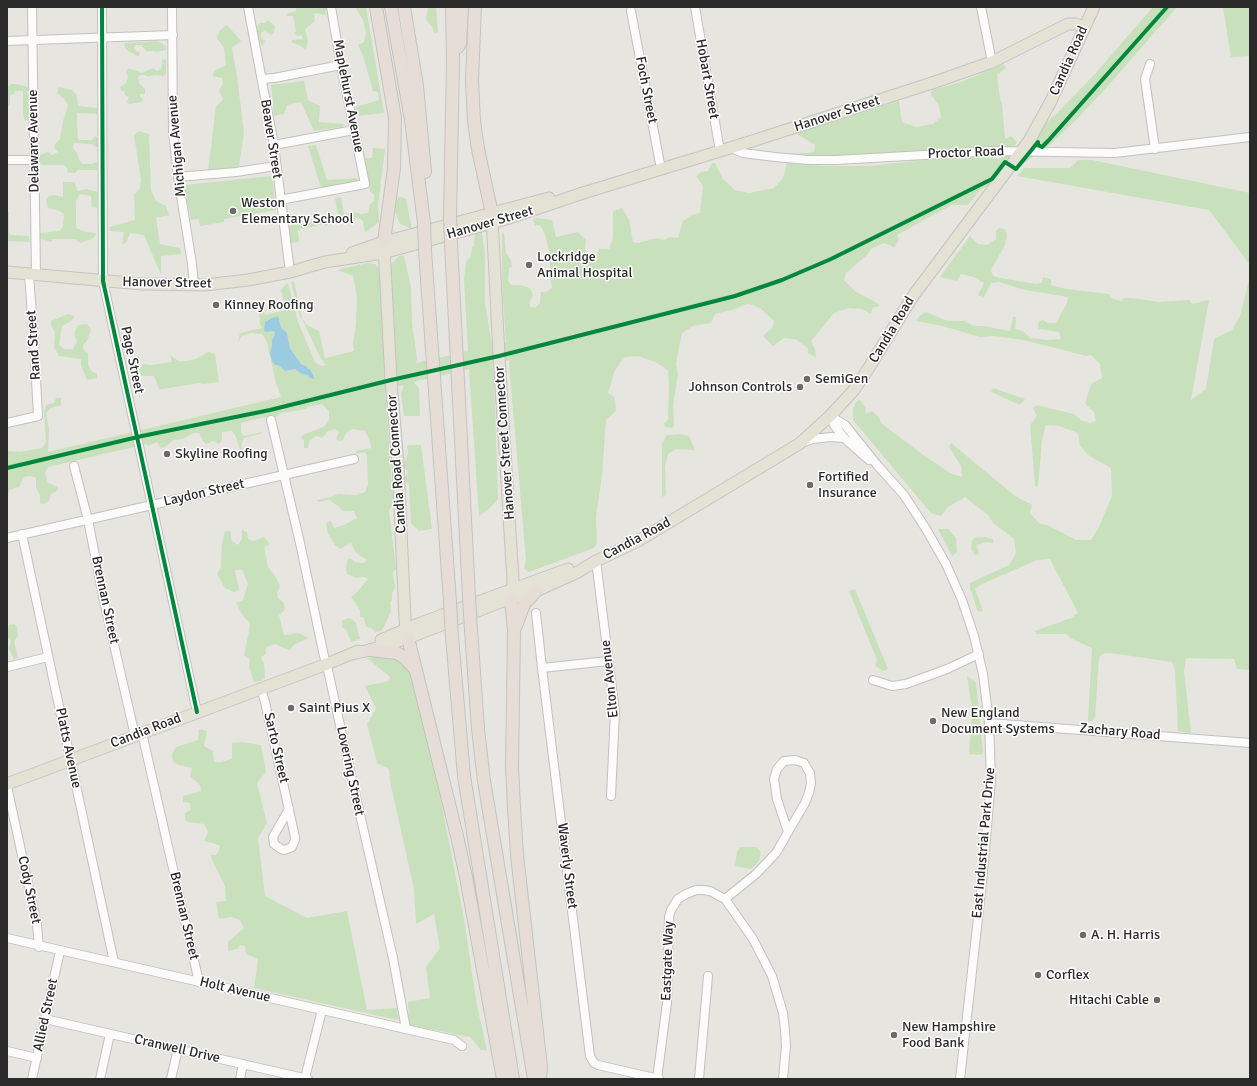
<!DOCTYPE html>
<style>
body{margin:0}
#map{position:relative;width:1257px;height:1086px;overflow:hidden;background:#e7e5e0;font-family:Signika,sans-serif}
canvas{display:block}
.frame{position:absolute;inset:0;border:8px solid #2a2a2a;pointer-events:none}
</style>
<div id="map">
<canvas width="1257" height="1086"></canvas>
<div class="frame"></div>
</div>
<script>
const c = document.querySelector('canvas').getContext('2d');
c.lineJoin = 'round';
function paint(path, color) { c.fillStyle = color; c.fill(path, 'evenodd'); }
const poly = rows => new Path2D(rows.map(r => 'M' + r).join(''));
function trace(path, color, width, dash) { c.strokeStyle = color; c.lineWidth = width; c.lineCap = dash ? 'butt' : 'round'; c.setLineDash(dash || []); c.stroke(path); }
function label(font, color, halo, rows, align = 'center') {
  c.font = font + ' Signika,sans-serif'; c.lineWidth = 3; c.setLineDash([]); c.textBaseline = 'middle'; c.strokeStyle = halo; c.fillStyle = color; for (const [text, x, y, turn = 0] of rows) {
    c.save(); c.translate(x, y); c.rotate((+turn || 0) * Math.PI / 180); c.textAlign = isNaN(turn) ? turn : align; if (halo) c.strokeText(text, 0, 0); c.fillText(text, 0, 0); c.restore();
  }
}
const green = poly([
 [298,7,326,8,326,15,316,13,314,14,315,20,314,22,305,29,308,41,306,50,301,46,291,42,292,40,303,39,302,35,297,36,294,33,296,31,293,16,287,16,286,14,296,11,296,8],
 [355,7,366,7,384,113,358,116,356,107,379,100,378,92,373,91,363,56,358,45,364,42,366,32,363,20],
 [428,7,436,7,438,32,434,33,433,28,426,20],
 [1153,7,1177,7,1107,87,1078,118,1051,144,1010,173,980,190,968,205,951,205,948,207,897,235,899,240,894,247,884,243,871,249,867,255,846,273,844,280,855,291,880,305,877,307,873,307,871,314,862,309,849,308,834,313,811,341,815,349,816,358,808,353,808,348,795,339,784,338,773,346,763,336,773,327,774,321,761,309,753,305,747,304,732,310,715,314,711,323,693,326,682,333,679,347,676,364,678,374,673,405,674,424,673,428,665,427,664,423,668,420,669,385,668,370,655,362,638,356,625,357,615,370,608,393,615,398,616,411,606,420,602,475,596,517,597,543,594,548,529,572,524,569,526,560,509,364,510,360,492,364,494,375,498,499,489,509,479,516,469,369,414,382,419,388,420,416,404,416,401,394,404,385,385,389,392,489,394,500,393,505,389,510,396,569,393,572,395,588,392,593,392,600,390,602,391,611,383,629,381,631,375,632,372,628,366,627,364,618,360,617,360,610,351,597,357,592,368,579,364,577,356,578,347,574,346,569,347,560,350,558,355,562,364,563,367,560,356,553,351,543,340,549,335,545,328,534,326,523,331,521,334,528,344,525,357,518,354,511,343,511,337,505,329,500,318,502,317,500,331,497,338,494,356,495,365,492,368,485,367,455,365,452,356,454,356,451,371,448,370,441,365,431,352,429,346,433,343,440,339,441,336,439,339,432,335,429,328,431,322,438,316,436,309,441,308,448,304,448,304,441,301,438,303,435,325,426,329,419,329,411,322,404,307,407,307,409,281,413,275,418,268,419,265,417,241,423,241,432,244,436,262,432,262,433,244,438,241,444,243,450,240,450,236,437,232,431,222,432,222,440,219,444,213,441,206,444,203,441,199,433,193,433,183,439,174,440,165,447,161,448,157,442,148,446,147,444,48,467,45,473,48,483,58,487,57,491,51,494,49,501,44,504,40,503,40,495,36,488,36,478,30,476,24,477,19,487,9,490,7,503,7,451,20,452,42,448,46,442,44,411,46,405,54,403,56,398,61,398,61,405,51,408,46,413,49,429,48,452,281,397,276,383,267,342,262,334,252,333,242,336,238,342,240,333,262,328,260,324,259,314,253,303,254,302,263,310,265,315,286,310,281,290,285,285,288,283,298,322,315,362,321,366,326,365,321,359,302,319,300,317,291,282,294,281,302,318,307,325,319,331,325,358,354,351,353,344,356,323,357,297,353,276,337,270,368,263,375,264,379,268,381,275,399,256,404,256,411,287,412,323,417,358,416,363,468,351,464,280,466,262,471,256,472,247,474,246,475,233,482,232,485,256,485,303,492,346,506,343,502,281,502,232,504,233,506,253,511,260,512,267,509,268,508,281,511,285,520,285,530,288,533,295,530,302,530,307,535,308,540,303,541,292,546,292,552,288,550,275,550,255,545,234,540,225,535,226,533,219,537,218,552,220,556,237,578,232,586,240,585,249,589,256,597,255,599,249,609,249,613,238,613,211,622,208,629,220,633,242,638,243,657,238,664,240,669,237,678,238,683,221,692,215,700,213,703,186,696,176,701,172,708,171,712,163,715,163,723,179,735,190,749,193,774,188,783,178,787,163,823,166,869,166,972,155,999,159,1012,149,974,148,932,150,890,154,838,156,793,156,796,154,814,152,815,145,797,134,798,132,899,101,902,122,916,127,933,124,941,117,939,106,931,94,932,90,961,82,1003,64,1006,68,997,75,1000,99,1002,104,1005,139,1011,136,1017,142,1013,148,1040,129,1065,105,1094,75],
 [278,316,281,327,287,333,290,348,301,364,306,366,308,369,310,370,315,379,308,375,302,374,295,369,285,371,278,365,271,348,272,345,273,337,275,335,274,331,267,332,265,327,266,324],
 [1223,7,1250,7,1250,56,1231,57],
 [268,20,275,26,274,32,271,35,265,31,261,33,261,37,265,41,262,46,256,35,255,28,260,23,265,23],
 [227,25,241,41,232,47,237,76,244,133,239,166,208,171,216,106,223,100,219,90,223,84,222,78,213,76,214,71,226,65,224,48,217,38,219,31],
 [157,41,165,45,166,50,156,52,155,51,146,51,141,45,135,45,134,48,136,51,140,53,139,56,137,56,127,50,124,46,125,43],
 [163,59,166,60,166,73,164,76,157,75,149,76,148,77,145,75,140,75,138,77,139,83,145,89,145,94,140,94,140,97,143,99,141,102,129,104,127,102,129,97,125,95,124,91,121,91,120,87,127,82,128,76,126,72,128,68,142,73,153,68,157,71,161,69],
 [304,81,308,100,320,106,319,122,345,124,342,127,314,131,301,102,287,105,284,114,274,116,271,85],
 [11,84,16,84,28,87,31,119,25,121,23,114,23,91,15,91,14,94,10,95,10,105,7,107,7,87],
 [59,87,72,90,77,95,78,106,97,108,97,114,77,113,77,123,78,140,92,140,95,136,98,138,98,147,95,147,92,144,74,143,73,148,77,153,79,160,82,164,92,164,97,162,97,170,78,170,75,173,68,173,67,168,64,165,41,165,39,161,40,155,48,152,52,155,58,152,55,149,54,145,60,139,63,121,68,105,64,99,57,93],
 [139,131,149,134,151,190,156,201,166,206,169,215,156,218,160,244,180,248,181,254,161,256,161,275,144,235,130,233,126,243,122,244,124,232,110,231,109,227,135,220,134,195,140,188,141,180,134,135],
 [316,145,327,180,358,178,359,181,321,188,308,146],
 [373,148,385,149,378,206,379,222,365,233,363,221,358,218,326,226,322,224,298,230,299,242,291,243,289,226,338,215,335,198,341,197,344,214,353,212,361,214,368,213,370,204,374,201,374,195,370,191,364,158,372,158],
 [1078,160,1092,160,1250,193,1250,265,1209,210,1017,176,1024,168,1070,168],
 [272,176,276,210,224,219,224,222,200,226,199,219,191,220,184,185],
 [63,182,75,182,77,191,86,189,98,192,97,208,92,207,91,196,80,194,76,201,76,228,86,232,96,233,94,238,80,243,75,239,53,239,51,242,39,238,40,233,59,231,63,226,64,214,60,211,48,208,46,201,49,196,55,195,63,197],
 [402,197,406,199,412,229,400,224,395,211,396,198],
 [7,212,9,212,9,232,11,235,29,236,30,242,7,241],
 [999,228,1005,229,1007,235,1005,245,991,270,993,276,1000,278,1036,284,1042,283,1043,277,1051,279,1051,285,1066,289,1109,294,1113,299,1121,301,1124,298,1132,298,1158,302,1189,300,1192,304,1209,300,1191,400,1206,389,1214,339,1232,330,1240,316,1250,277,1250,670,1237,669,1234,659,1186,658,1184,671,1191,733,1178,731,1175,670,1172,662,1118,654,1105,653,1099,657,1095,717,1092,722,1088,721,1092,648,1072,639,1066,634,1036,634,1035,631,1071,618,1078,613,1050,559,1037,560,980,585,975,589,983,611,978,612,970,588,970,583,1009,565,1016,553,1014,539,993,523,988,515,965,497,948,507,941,516,931,513,853,420,853,409,856,402,860,400,865,407,866,414,872,411,879,417,881,423,922,454,950,473,962,477,961,466,949,447,951,443,1015,496,1032,505,1030,513,1040,524,1047,525,1076,540,1091,540,1099,527,1112,496,1111,468,1088,455,1080,446,1078,433,1059,426,1046,425,1042,440,1038,487,1035,486,1030,425,1037,416,1033,408,1036,405,1074,414,1081,420,1090,423,1096,421,1094,412,1085,404,1091,384,1102,378,1100,364,1091,355,1086,356,1024,340,994,336,980,337,943,326,916,321,919,316,926,312,948,321,964,321,974,326,984,326,1010,331,1013,317,1016,317,1015,329,1023,331,1030,338,1048,340,1061,339,1059,332,1039,329,1038,326,1039,321,1043,320,1048,323,1056,323,1067,303,1068,297,1025,290,999,282,991,283,984,297,978,295,984,283,974,277,961,274,957,281,940,277,970,236,978,244,987,245,996,239,996,231],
 [68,314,75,316,71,321,62,326,59,345,64,349,73,349,77,341,74,334,78,325,87,324,91,330,87,341,83,345,84,351,88,353,88,364,91,371,97,374,97,378,87,380,81,365,81,359,59,356,54,347,55,333,51,325,51,321],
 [208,352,215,354,219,382,204,384,199,383,163,389,159,389,154,376,141,376,139,369,143,364,151,365,172,362,170,355,178,361,187,361,196,359],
 [993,388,1025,399,1020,405,991,392],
 [681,434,689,436,695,450,676,449,668,454,665,467,666,495,662,497,662,443,667,435],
 [407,445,421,445,432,529,419,531,411,523,409,484,404,480,408,472,403,466,408,453],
 [938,529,948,529,956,538,957,552,952,556],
 [242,530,247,532,248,539,254,541,264,537,270,544,264,547,268,567,276,577,280,586,277,593,278,598,284,603,285,610,279,615,284,635,298,633,309,638,294,645,290,650,283,648,275,644,267,647,265,650,266,654,261,657,264,664,265,678,261,681,254,682,249,667,250,659,244,655,250,626,249,622,243,616,236,603,243,600,248,584,242,570,235,570,239,590,234,592,225,588,217,574,221,567,222,543,225,531,230,531,232,541,238,545,242,539],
 [983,537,993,539,993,543,986,542,977,545,979,554,975,555,971,549,972,541,974,538],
 [855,589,888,669,883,671,875,666,877,660,849,591],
 [350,618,356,623,360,639,351,642,346,629,342,628,342,620],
 [14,624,17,627,18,636,14,641,18,658,14,660,9,649,11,641,7,637,7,633,9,625],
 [382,656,397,658,402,661,411,674,431,750,464,919,477,1006,487,1050,481,1050,470,1037,409,1025,408,1002,430,998,426,967,440,948,434,914,416,924,414,889,390,781,389,769,377,763,367,724,376,709,365,686,389,681,390,677,367,658],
 [967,676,976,682,983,753,981,755,969,754,972,709],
 [199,729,207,731,204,746,213,751,214,762,221,762,232,759,232,743,242,742,261,745,266,772,257,783,267,823,258,838,265,896,307,918,347,911,367,1010,397,1008,398,1020,254,988,258,960,256,958,246,954,245,946,240,945,237,949,228,951,228,942,244,928,240,920,231,917,219,919,216,902,226,901,225,886,213,862,211,855,216,855,219,851,220,846,213,843,204,841,208,832,204,824,188,822,185,820,185,813,191,810,190,803,183,802,183,796,201,791,200,785,190,776,192,768,178,765,173,762,172,754,176,747,198,740],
 [740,847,756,847,761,852,759,861,751,869,735,866,737,852]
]);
const water = poly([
 [278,316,281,327,287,333,290,348,301,364,306,366,308,369,310,369,315,379,310,378,308,375,302,374,295,369,285,371,278,365,275,365,272,361,270,353,272,345,272,340,275,334,274,331,267,332,264,331,265,322,272,318]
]);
const minor = poly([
 [32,7,36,274],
 [102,7,103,281,197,712],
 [172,7,173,131,178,177,192,264,194,285],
 [248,7,274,145,290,272],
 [695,7,720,151],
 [981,7,992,62],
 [631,11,661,169],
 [7,41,173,35],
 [1150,64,1145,79,1155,149],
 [262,79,274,78,341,65],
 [274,145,354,130],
 [731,148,743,153,775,157,808,160,836,160,996,151,1115,153,1250,137],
 [7,160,35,160],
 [178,177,236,172,276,166],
 [280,200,365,184,341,65,331,7],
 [830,416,845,425,878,466,904,495,926,529,946,564,962,600,974,636,983,674,989,723,991,780,983,873,960,1079],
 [830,416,834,425,844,438,869,460],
 [271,420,300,543,324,656,328,670,348,762,393,958,406,1029],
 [7,423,38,416,34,342,29,274],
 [804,442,813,439,830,437,844,438],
 [74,466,88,520,104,601,135,736],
 [22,534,114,962],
 [7,538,354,459],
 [596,561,615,712,611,796],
 [536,613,542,668,590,1056,594,1063,598,1065,659,1079],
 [7,667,48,657],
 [542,668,608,661],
 [873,680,892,686,906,684,947,669,979,654],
 [261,688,265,702,295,837,295,840,292,847,284,850,281,849,274,844,273,837,289,809],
 [989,723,1250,743],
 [142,733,199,982],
 [7,786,37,925,39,947],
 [725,899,756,874,776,853,783,841,788,832,805,803,809,793,811,783,810,773,804,763,795,760,784,761,777,769,774,779,777,799,788,832],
 [7,938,454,1040,462,1046],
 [45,1019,308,1079],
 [7,1051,37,1058],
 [305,1078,322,1010],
 [32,1079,60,951],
 [100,1079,110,1034],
 [171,1079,178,1049],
 [240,1079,243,1064],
 [657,1079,667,1003,669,917,671,910,678,899,686,894,696,890,703,890,710,891,725,899,753,939,772,976,783,1013,785,1030,786,1046,783,1079],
 [699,1079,708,976]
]);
const major = poly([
 [492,216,499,356,513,580,512,594],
 [384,247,391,380,398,464,405,620,407,635],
 [352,253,384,242,549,198],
 [7,272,142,284,205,285,248,280,290,272,325,262,383,253,506,219,583,193,743,144,935,82,992,62,1068,24,1076,24,1084,27],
 [381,640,418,624,568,569],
 [352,654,370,650,408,638,503,601,536,591,578,572,596,561,638,541,799,444,830,416,854,390,870,366,913,296,1029,141,1051,101,1094,7],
 [7,784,327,664,358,651]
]);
const highway = poly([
 [376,7,395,118,394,168,384,242],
 [391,7,411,120,424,223],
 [404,7,417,86,425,172],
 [475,7,472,80,474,121,478,149,492,214],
 [458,47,460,43,462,7],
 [450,217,453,61,452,7],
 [451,244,469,597],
 [425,251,450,602],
 [511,599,514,631,512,767,514,807,517,855,541,1067,540,1079],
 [516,626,524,604,536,591],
 [471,630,478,729,484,781,534,1079],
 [452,637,464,776,513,1079],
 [408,638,457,836,466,877,503,1079],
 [370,650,397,653,405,658,415,669]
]);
const highwayBridge = poly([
 [450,217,451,244],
 [424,223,425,251],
 [469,597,471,630],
 [450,602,452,637]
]);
const cycleway = poly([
 [102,7,103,281,197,712],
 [7,468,142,436,270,410,391,380,499,356,735,296,782,280,831,259,992,179,1005,162,1016,169,1038,142,1038,145,1042,147,1048,141,1167,7]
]);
const markers = [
 [233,211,4,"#6c6b6a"],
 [529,265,4,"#6c6b6a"],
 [216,305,4,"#6c6b6a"],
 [807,379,4,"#6c6b6a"],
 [800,387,4,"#6c6b6a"],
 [167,454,4,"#6c6b6a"],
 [810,485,4,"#6c6b6a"],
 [291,708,4,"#6c6b6a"],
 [933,721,4,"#6c6b6a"],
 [1083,935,4,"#6c6b6a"],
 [1038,975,4,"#6c6b6a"],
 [1157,1000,4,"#6c6b6a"],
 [894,1035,4,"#6c6b6a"]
];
const streetNames = [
 ["Candia Road",1069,61,-66],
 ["Hobart Street",707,79,80],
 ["Foch Street",646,90,79],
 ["Maplehurst Avenue",348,96,79],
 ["Hanover Street",837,114,-18],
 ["Beaver Street",271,139,81],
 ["Delaware Avenue",34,141,-91],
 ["Michigan Avenue",177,146,-95],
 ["Proctor Road",966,153,-2],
 ["Hanover Street",490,223,-16],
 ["Hanover Street",167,283,1],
 ["Candia Road",892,330,-59],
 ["Rand Street",34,345,-94],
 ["Page Street",132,360,78],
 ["Hanover Street Connector",505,443,-94],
 ["Candia Road Connector",397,464,-94],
 ["Laydon Street",204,493,-13],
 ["Candia Road",637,539,-28],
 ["Brennan Street",105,600,78],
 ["Elton Avenue",610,679,-96],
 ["Candia Road",146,731,-21],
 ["Zachary Road",1120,732,5],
 ["Platts Avenue",68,748,78],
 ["Sarto Street",276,748,77],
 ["Lovering Street",350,771,78],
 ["East Industrial Park Drive",984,843,-85],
 ["Waverly Street",567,866,83],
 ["Cody Street",29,890,78],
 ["Brennan Street",184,916,77],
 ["Eastgate Way",668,961,-88],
 ["Holt Avenue",235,990,13],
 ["Allied Street",46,1015,-78],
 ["Cranwell Drive",177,1049,13]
];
const poiNames = [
 ["Weston",241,203],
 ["Elementary School",241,219],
 ["Lockridge",537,257],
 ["Animal Hospital",537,273],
 ["Kinney Roofing",224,305],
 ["SemiGen",815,379],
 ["Johnson Controls",792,387,"right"],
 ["Skyline Roofing",175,454],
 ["Fortified",818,477],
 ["Insurance",818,493],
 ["Saint Pius X",299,708],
 ["New England",941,713],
 ["Document Systems",941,729],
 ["A. H. Harris",1091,935],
 ["Corflex",1046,975],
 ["Hitachi Cable",1149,1000,"right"],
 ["New Hampshire",902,1027],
 ["Food Bank",902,1043]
];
paint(green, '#c9e0bc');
paint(water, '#9bcbe1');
trace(minor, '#c2c1c0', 10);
trace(major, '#c4c3c1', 13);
trace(highway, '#c4c3c1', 14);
trace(minor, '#fbfbfa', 8);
trace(major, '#e4e2d5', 11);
trace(highway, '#e6ded6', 12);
trace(highwayBridge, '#c4c3c1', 14, []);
trace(highwayBridge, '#e6ded6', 12);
trace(cycleway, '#00873e', 4);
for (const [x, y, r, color] of markers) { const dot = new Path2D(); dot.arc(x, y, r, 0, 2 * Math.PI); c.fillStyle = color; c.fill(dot); trace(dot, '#fff', 1.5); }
label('14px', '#2a2a2a', '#fff', streetNames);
label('14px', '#2a2a2a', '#fff', poiNames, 'left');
</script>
